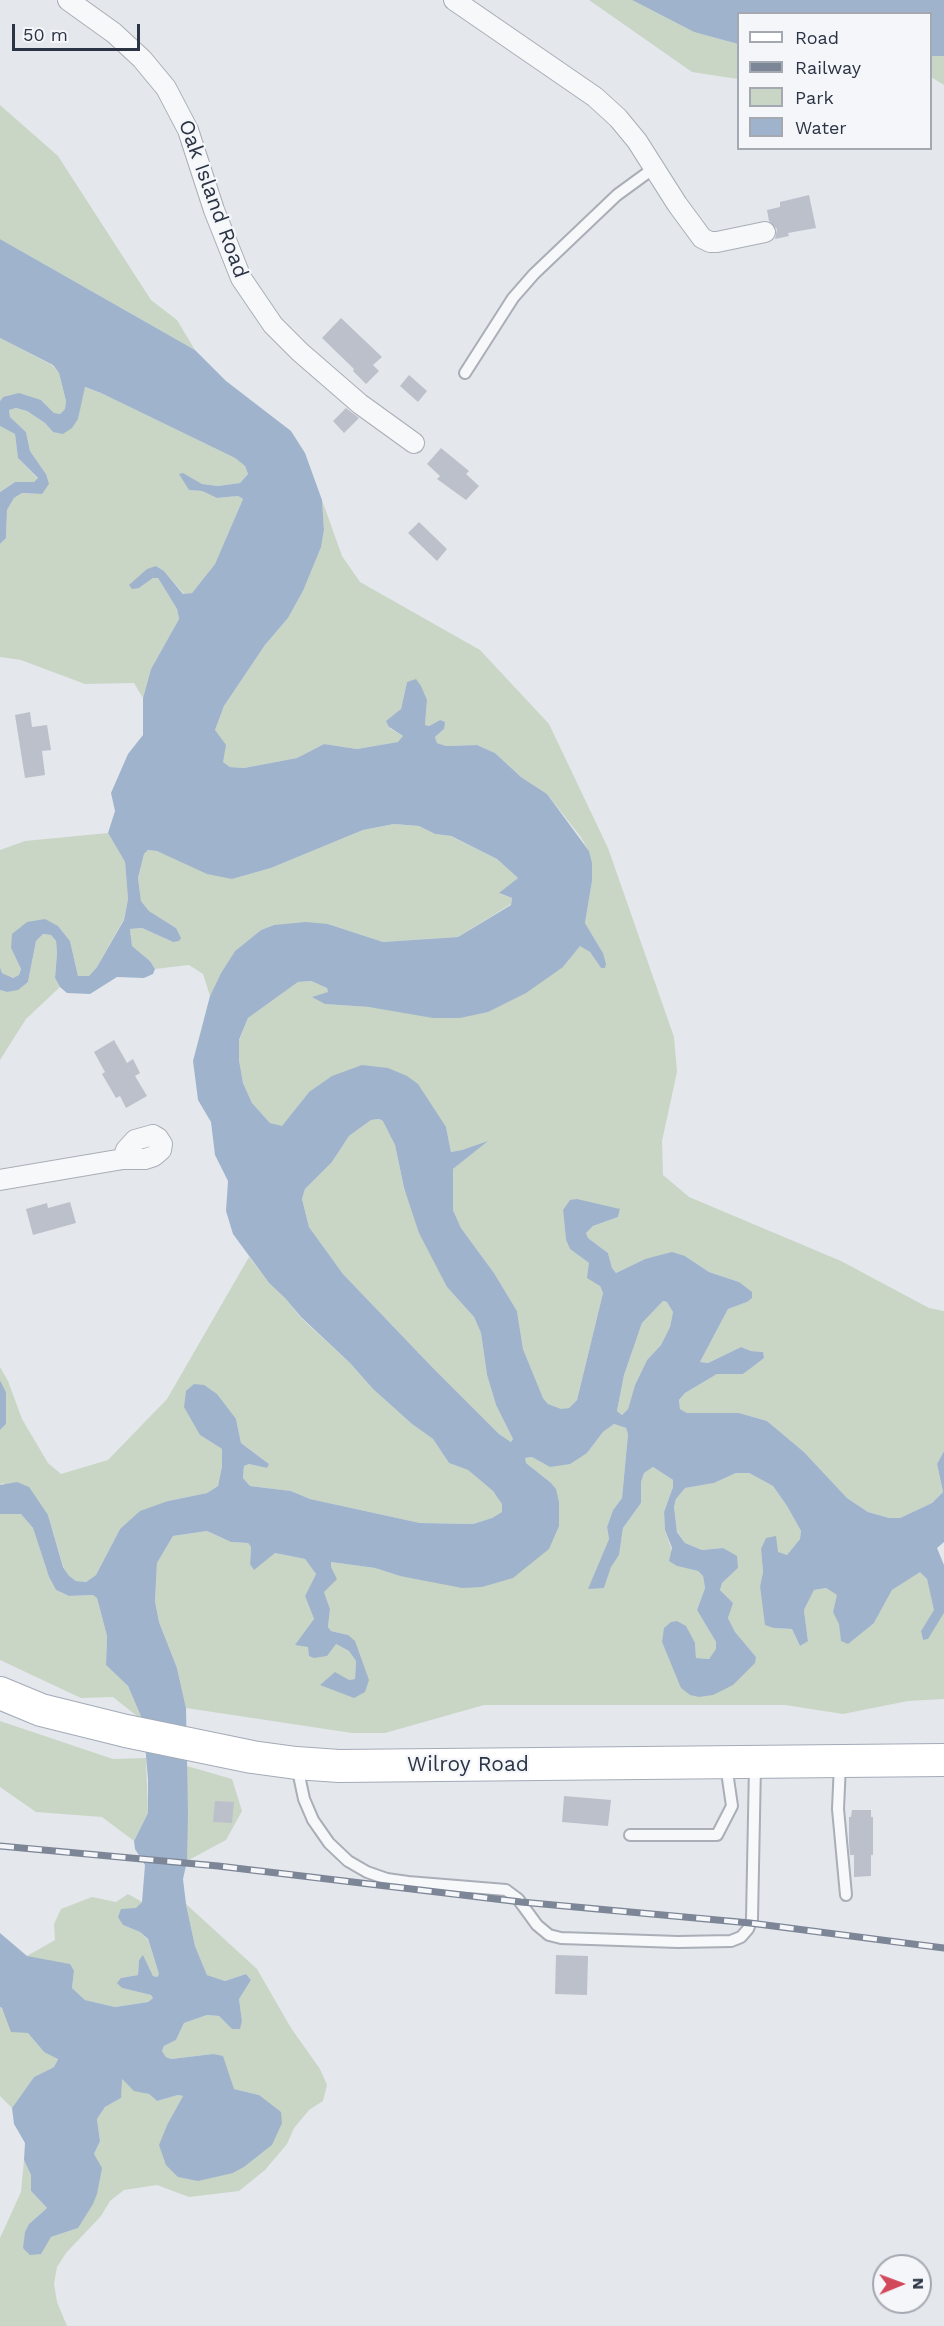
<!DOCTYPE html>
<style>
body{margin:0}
#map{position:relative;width:944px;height:2326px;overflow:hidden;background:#e4e7ec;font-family:"Work Sans",sans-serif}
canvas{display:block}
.legend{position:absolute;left:737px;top:12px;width:195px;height:138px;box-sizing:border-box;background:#f4f6f9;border:2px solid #a4a8b1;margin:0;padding:8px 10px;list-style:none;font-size:18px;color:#2b3445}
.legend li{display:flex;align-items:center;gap:12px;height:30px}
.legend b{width:30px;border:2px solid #a4a8b1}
.north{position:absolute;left:872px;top:2254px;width:60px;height:60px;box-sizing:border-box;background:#f4f6f9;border:2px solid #a4a8b1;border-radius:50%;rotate:89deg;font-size:16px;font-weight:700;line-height:24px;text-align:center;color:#2b3445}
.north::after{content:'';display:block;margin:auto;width:21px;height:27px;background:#d1495b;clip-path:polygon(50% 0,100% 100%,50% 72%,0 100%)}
.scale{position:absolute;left:12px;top:24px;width:128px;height:27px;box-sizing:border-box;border:3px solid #2b3445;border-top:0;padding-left:8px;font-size:18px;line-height:21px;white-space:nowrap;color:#2b3445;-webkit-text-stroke:4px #f4f6f9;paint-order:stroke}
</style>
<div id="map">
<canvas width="944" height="2326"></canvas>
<ul class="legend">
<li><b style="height:8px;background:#fff"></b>Road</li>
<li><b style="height:8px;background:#7d8696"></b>Railway</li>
<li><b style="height:16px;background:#c9d6c5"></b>Park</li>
<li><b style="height:16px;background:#9fb4cc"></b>Water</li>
</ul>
<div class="north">N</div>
<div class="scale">50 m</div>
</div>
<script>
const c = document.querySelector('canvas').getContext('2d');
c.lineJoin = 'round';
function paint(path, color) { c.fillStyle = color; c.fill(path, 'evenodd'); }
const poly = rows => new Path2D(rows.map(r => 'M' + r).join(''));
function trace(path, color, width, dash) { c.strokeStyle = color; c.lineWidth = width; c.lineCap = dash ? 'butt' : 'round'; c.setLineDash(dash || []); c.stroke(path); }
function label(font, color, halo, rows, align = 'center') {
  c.font = font + ' "Work Sans",sans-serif'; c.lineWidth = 4.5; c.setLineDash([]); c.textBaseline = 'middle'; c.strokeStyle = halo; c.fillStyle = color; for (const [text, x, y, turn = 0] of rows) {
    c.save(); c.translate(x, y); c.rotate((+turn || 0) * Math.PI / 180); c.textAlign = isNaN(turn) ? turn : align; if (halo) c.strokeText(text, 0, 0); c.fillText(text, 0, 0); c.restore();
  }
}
const green = poly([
 [589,0,632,0,694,32,738,44,738,79,692,72],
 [931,56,944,56,944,85,931,77],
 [0,105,58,156,151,300,177,320,195,350,0,239],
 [0,338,52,365,59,373,66,401,65,409,60,414,54,413,41,400,3,397,0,401],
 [84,387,101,393,235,458,245,466,248,474,240,483,218,486,202,484,183,474,189,490,202,491,217,498,238,496,243,499,215,564,192,593,184,594,164,571,156,566,139,588,153,578,158,578,177,609,179,619,151,669,143,698,134,683,85,684,21,660,0,657,0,544,6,538,7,510,14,498,22,493,42,494,46,474,30,451,26,432,10,417,9,410,16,408,27,411,45,423,53,432,78,419],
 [0,426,15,434,18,458,38,479,34,482,15,482,0,492],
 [322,500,342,556,360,582,480,650,549,724,608,848,674,1037,677,1072,662,1141,663,1175,689,1197,841,1261,929,1308,944,1311,944,1451,937,1464,943,1492,932,1503,900,1518,889,1518,868,1512,847,1498,804,1452,767,1421,739,1413,687,1413,680,1409,679,1400,685,1393,717,1374,743,1374,763,1352,751,1351,741,1347,708,1363,700,1362,728,1309,747,1302,739,1282,709,1272,685,1256,645,1259,616,1273,612,1268,608,1253,588,1238,586,1233,593,1226,618,1217,620,1209,563,1210,566,1240,570,1249,589,1263,603,1293,577,1400,569,1408,561,1410,548,1404,543,1398,523,1349,517,1311,494,1273,461,1228,453,1210,453,1169,486,1142,462,1150,451,1152,446,1127,309,1092,282,1127,270,1123,252,1103,243,1083,239,1060,239,1041,248,1018,298,982,311,981,327,988,328,992,325,1004,369,1007,563,967,580,945,590,952,601,968,603,953,585,923,592,881,589,851,580,836,547,794,521,777,495,753,477,745,446,746,437,743,435,737,444,729,440,720,429,726,425,725,427,700,407,682,401,709,389,728,403,736,399,742,357,749,324,744,297,758,244,768,230,767,223,762,215,730,224,706,265,645,288,618,303,591,321,546,324,530],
 [394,824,419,826,435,834,450,836,497,859,518,878,500,894,512,898,511,904,458,937,383,942,328,924,274,925,261,930,235,951,221,973,210,996,203,974,189,965,155,969,150,961,132,946,130,929,142,928,173,942,176,928,149,911,141,901,138,878,144,854,148,850,157,851,232,879,271,868,363,830],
 [108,833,125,862,128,899,124,919,97,967,89,976,78,976,70,941,58,926,11,948,21,969,19,975,13,978,2,973,0,967,0,850,25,841],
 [43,934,51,935,56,941,57,953,55,978,60,987,26,1019,0,1060,0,990,7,992,28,982,36,941],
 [379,1119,384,1121,395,1145,404,1189,447,1287,474,1317,481,1333,487,1375,496,1405,513,1439,511,1442,499,1434,432,1367,343,1274,309,1227,302,1199,305,1189,332,1162,349,1136,371,1120],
 [249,1257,269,1283,285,1298,301,1318,350,1363,373,1389,412,1424,433,1439,449,1463,468,1470,493,1491,503,1504,502,1512,492,1518,473,1524,420,1523,310,1499,291,1491,250,1486,243,1478,244,1466,249,1464,267,1468,269,1464,241,1443,236,1419,200,1435,222,1449,222,1466,218,1486,207,1493,168,1501,120,1529,96,1575,86,1582,76,1581,68,1576,63,1566,48,1515,3,1483,0,1485,0,1430,6,1424,6,1392,0,1380,0,1367,8,1381,22,1419,48,1463,61,1474,108,1460,167,1399],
 [663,1301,668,1302,673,1312,670,1327,661,1345,647,1360,635,1385,628,1409,622,1415,617,1411,624,1375,642,1323],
 [614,1424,626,1428,628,1434,622,1498,613,1510,607,1527,609,1539,589,1588,604,1588,611,1566,619,1555,623,1528,641,1503,641,1482,644,1473,653,1467,673,1480,673,1487,664,1512,665,1530,677,1566,698,1571,703,1576,705,1588,697,1610,716,1642,717,1649,709,1659,696,1658,695,1643,662,1642,682,1688,690,1695,756,1657,735,1633,728,1618,732,1603,720,1590,722,1583,738,1568,723,1548,702,1550,685,1543,677,1531,674,1508,676,1499,685,1488,714,1483,736,1473,749,1473,773,1486,787,1506,801,1531,800,1539,787,1555,761,1549,763,1572,760,1586,774,1628,792,1629,800,1646,808,1640,804,1610,814,1590,826,1588,838,1595,833,1612,840,1624,841,1641,874,1623,892,1590,920,1571,927,1579,935,1610,921,1631,923,1640,928,1638,944,1613,944,1699,908,1701,843,1714,785,1705,484,1705,385,1733,352,1733,186,1708,177,1668,159,1622,155,1601,157,1563,173,1536,207,1531,231,1542,248,1543,251,1547,250,1564,275,1553,305,1559,316,1574,305,1596,314,1619,336,1644,349,1651,356,1661,355,1679,350,1680,365,1692,348,1635,331,1631,328,1627,330,1609,324,1592,331,1562,375,1568,400,1576,550,1482,526,1463,524,1458,532,1457,551,1467,587,1453,603,1432],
 [6,1513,21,1514,33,1528,49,1577,56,1590,69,1596,93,1595,97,1598,107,1636,106,1665,128,1686,143,1721,113,1697,81,1698,0,1660,0,1514],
 [0,1721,113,1759,146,1758,148,1813,134,1841,102,1817,36,1812,0,1787],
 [187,1766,232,1779,242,1811,226,1840,187,1861],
 [128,1894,142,1902,123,1925,140,1932,148,1940,159,1974,157,1977,153,1976,143,1956,139,1960,138,1975,121,1978,122,1988,151,1995,153,1998,148,2002,115,2007,85,2000,72,1988,74,1971,27,1956,55,1940,54,1924,61,1909,92,1897,116,1902],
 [186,1904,257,1969,291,2028,320,2069,327,2085,323,2101,309,2110,294,2128,287,2144,265,2170,239,2191,189,2197,157,2185,124,2190,110,2201,101,2216,66,2253,57,2267,54,2284,57,2302,67,2326,0,2326,0,2238,21,2192,24,2160,31,2175,31,2191,47,2208,29,2224,51,2237,78,2228,94,2154,100,2141,97,2119,105,2107,121,2098,121,2078,134,2090,149,2094,157,2101,178,2095,183,2096,168,2123,233,2173,244,2167,272,2145,259,2095,234,2089,213,2054,171,2059,166,2057,162,2051,164,2046,176,2040,184,2023,207,2015,219,2016,232,2029,242,2021,239,1999,251,1980,246,1974,225,1981,207,1975,195,1946],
 [0,2007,28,2033,44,2052,58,2058,54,2067,34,2077,12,2108,0,2096]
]);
const water = poly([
 [632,0,944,0,944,56,931,56,930,14,738,14,738,44,694,32],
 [0,239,195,350,226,381,291,431,305,453,322,500,324,530,321,547,303,591,288,618,265,645,224,706,215,730,226,745,223,762,230,767,244,768,297,758,324,744,357,749,398,742,403,736,389,727,386,721,401,709,407,682,416,679,421,686,427,700,425,725,429,726,440,720,445,722,444,729,435,737,437,743,446,746,477,745,495,753,521,777,547,794,589,851,592,863,592,881,585,923,603,953,606,964,605,968,601,968,590,952,580,946,563,967,526,993,488,1012,460,1018,433,1018,369,1007,325,1004,312,997,328,992,327,988,311,981,298,982,248,1018,239,1040,239,1060,243,1083,252,1103,270,1123,282,1126,309,1092,332,1076,362,1065,388,1068,407,1076,418,1084,446,1127,451,1152,462,1150,488,1141,453,1169,453,1210,461,1228,494,1273,517,1311,523,1349,543,1398,548,1404,561,1409,569,1408,577,1400,603,1293,600,1286,587,1278,589,1263,570,1249,566,1240,563,1210,570,1200,577,1199,620,1209,618,1217,593,1226,586,1233,588,1238,608,1253,612,1268,616,1273,645,1259,672,1252,685,1256,709,1272,739,1282,752,1292,752,1298,747,1302,728,1309,700,1362,708,1363,741,1347,751,1351,763,1352,764,1358,743,1374,717,1374,685,1393,679,1400,680,1409,687,1413,739,1413,767,1421,804,1452,847,1498,868,1512,889,1518,900,1518,932,1503,943,1492,937,1464,944,1451,944,1542,937,1548,944,1565,944,1613,928,1639,923,1640,921,1631,934,1610,927,1579,920,1572,892,1590,874,1623,848,1644,841,1641,839,1624,833,1612,837,1595,826,1588,814,1590,804,1610,808,1641,800,1646,792,1629,774,1628,765,1625,760,1586,763,1572,761,1549,766,1538,776,1536,778,1552,787,1555,800,1539,801,1531,787,1506,773,1486,749,1473,736,1473,714,1483,685,1488,676,1499,674,1507,677,1532,685,1543,702,1550,723,1548,737,1556,738,1568,722,1583,720,1590,733,1603,728,1618,735,1632,756,1657,755,1663,733,1685,713,1695,699,1697,690,1695,681,1688,662,1642,664,1628,671,1622,677,1621,686,1626,695,1643,696,1658,709,1659,716,1649,716,1642,697,1610,705,1588,703,1576,698,1571,677,1566,669,1561,672,1548,665,1530,664,1512,673,1487,673,1480,653,1467,644,1473,641,1482,641,1503,623,1528,619,1555,611,1567,604,1588,588,1589,609,1539,607,1527,613,1510,622,1498,628,1434,626,1428,614,1424,603,1432,587,1453,570,1464,550,1467,532,1457,525,1458,526,1463,550,1482,556,1489,559,1502,559,1526,549,1549,513,1578,482,1587,462,1588,400,1576,375,1568,331,1562,331,1567,337,1579,324,1592,330,1609,328,1627,331,1631,348,1635,355,1641,369,1680,365,1692,354,1698,320,1685,335,1672,349,1680,355,1679,356,1661,349,1651,336,1644,327,1656,314,1658,309,1656,308,1647,295,1645,314,1619,305,1596,316,1574,305,1559,275,1553,254,1570,250,1564,251,1547,248,1543,231,1542,207,1531,173,1536,157,1563,155,1601,159,1622,177,1668,186,1708,188,1813,187,1861,183,1879,186,1904,195,1946,207,1975,225,1981,246,1974,251,1980,239,1999,242,2021,240,2029,232,2029,219,2016,207,2015,184,2023,176,2040,164,2046,162,2051,166,2057,171,2059,213,2054,223,2056,234,2089,259,2095,281,2112,282,2123,272,2145,244,2167,233,2173,198,2181,178,2177,166,2165,159,2145,168,2123,183,2096,178,2095,157,2101,149,2094,134,2091,122,2079,121,2098,105,2107,97,2119,100,2141,94,2154,102,2168,97,2194,93,2204,78,2228,51,2237,41,2254,30,2255,23,2248,25,2232,29,2224,47,2208,31,2191,31,2175,24,2160,25,2143,14,2124,12,2108,34,2077,54,2067,58,2059,44,2052,28,2033,11,2032,2,2008,0,2007,0,1933,27,1956,70,1964,74,1971,72,1988,85,2000,115,2007,148,2002,153,1998,151,1995,122,1988,117,1983,121,1978,138,1975,139,1960,143,1955,153,1976,157,1977,159,1974,148,1939,140,1932,123,1925,118,1917,121,1909,136,1908,142,1902,145,1865,135,1849,134,1841,148,1813,148,1779,143,1721,128,1686,106,1665,107,1636,97,1598,93,1595,69,1596,56,1590,49,1577,33,1528,21,1514,0,1514,0,1485,17,1482,29,1487,48,1515,63,1567,69,1576,76,1581,86,1582,96,1575,120,1529,140,1511,168,1501,207,1493,218,1486,222,1466,222,1449,200,1435,184,1407,186,1391,194,1384,204,1385,217,1394,236,1419,241,1443,269,1464,267,1468,249,1464,244,1466,243,1478,250,1486,291,1491,310,1499,420,1523,473,1524,492,1518,502,1512,502,1504,493,1491,468,1470,449,1463,433,1439,412,1424,373,1389,350,1363,301,1317,285,1298,269,1283,233,1234,226,1211,228,1181,215,1155,211,1122,198,1100,193,1061,210,996,221,973,235,951,261,930,274,925,306,922,328,924,383,942,458,937,511,905,512,898,499,893,518,878,497,859,451,836,435,834,419,826,394,824,363,830,271,868,232,879,207,874,157,851,148,850,144,854,138,878,141,901,149,911,176,928,181,938,179,941,173,942,142,928,130,929,132,946,150,961,155,969,153,974,144,978,117,977,90,994,67,993,60,987,55,978,57,953,56,941,51,935,43,934,36,941,28,982,18,990,7,992,0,990,0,967,2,973,13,978,19,975,21,969,11,948,12,934,27,922,45,919,58,926,70,941,78,976,89,976,97,967,124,920,128,899,125,862,108,833,115,811,111,793,128,754,143,735,143,698,151,669,179,619,177,609,158,578,153,578,139,588,132,589,129,585,147,569,156,566,164,571,183,594,192,593,215,564,243,499,238,496,217,498,202,491,189,490,179,474,183,473,202,484,218,486,240,483,248,474,245,466,235,458,101,393,85,387,78,419,72,428,63,434,53,432,45,423,27,411,16,408,9,410,10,417,26,432,30,451,46,474,49,484,42,494,22,493,14,498,7,510,6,538,0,544,0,492,15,482,34,482,38,478,18,458,15,434,0,426,0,401,3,397,19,393,41,400,54,413,60,414,65,409,66,401,59,373,53,365,0,338],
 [379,1119,383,1121,395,1145,404,1188,419,1233,447,1287,474,1317,481,1333,487,1375,496,1405,513,1439,511,1442,499,1434,432,1367,343,1274,309,1227,302,1199,305,1189,332,1162,349,1136,371,1120],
 [663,1301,667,1302,673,1312,670,1327,661,1345,647,1360,635,1385,628,1409,622,1415,617,1411,624,1375,642,1323],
 [0,1380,6,1392,6,1424,0,1430]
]);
const building = poly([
 [809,195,816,228,788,233,789,236,775,239,777,229,769,221,767,210,780,207,780,202],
 [341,318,382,357,373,365,379,371,366,384,353,371,354,369,322,338],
 [409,375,427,391,418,402,400,386],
 [346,408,359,418,344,433,333,421],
 [441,448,469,471,466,474,479,486,466,500,437,479,440,476,427,464],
 [419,522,447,549,437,561,408,533],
 [30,712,32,727,47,725,51,750,42,751,45,775,25,778,15,715],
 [114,1040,127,1063,133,1059,140,1073,135,1076,147,1096,126,1108,120,1096,116,1098,102,1074,105,1072,94,1052],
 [70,1202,76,1223,33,1235,26,1209,47,1203,48,1208],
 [564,1796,611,1800,608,1826,562,1822],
 [215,1801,234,1802,232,1823,213,1822],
 [852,1810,871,1810,871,1817,873,1817,873,1855,871,1855,871,1876,854,1877,854,1855,850,1855,849,1843,849,1817,851,1817],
 [556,1955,588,1956,587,1995,555,1994]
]);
const lane = poly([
 [465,373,513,298,534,274,617,195,654,168],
 [840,1764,838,1809,846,1895],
 [297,1766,304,1799,313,1820,329,1843,348,1861,367,1872,387,1879,408,1882,506,1890,518,1899,537,1925,549,1935,561,1938,678,1942,731,1941,741,1937,748,1929,752,1919,755,1765],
 [630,1835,717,1835,732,1806,726,1765]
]);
const street = poly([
 [68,0,114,33,142,59,166,88,188,130,214,210,241,278,273,325,300,352,360,404,414,443],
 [454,0,595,97,618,118,637,141,677,204,702,238,710,242,717,242,765,232],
 [153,1135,158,1138,162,1144,161,1150,154,1156,145,1159,123,1159,126,1150,135,1140,153,1135],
 [0,1180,123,1159]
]);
const primary = poly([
 [0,1693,41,1710,126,1731,252,1757,296,1763,339,1766,944,1760]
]);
const rail = poly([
 [0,1846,218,1866,521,1902,750,1923,944,1948]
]);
const streetNames = [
 ["Oak Island Road",213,199,70],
 ["Wilroy Road",468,1765]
];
paint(green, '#c9d6c5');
paint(water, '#9fb4cc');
paint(building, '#bbc0ca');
trace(lane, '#a9aeb7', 14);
trace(street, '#a9aeb7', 22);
trace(primary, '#a3abb8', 34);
trace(lane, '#f7f8fa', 10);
trace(street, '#f7f8fa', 20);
trace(primary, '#fff', 32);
trace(rail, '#7d8696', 7);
trace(rail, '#f4f6f9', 4.5, [14]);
label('21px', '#2b3445', '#f4f6f9', streetNames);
</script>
